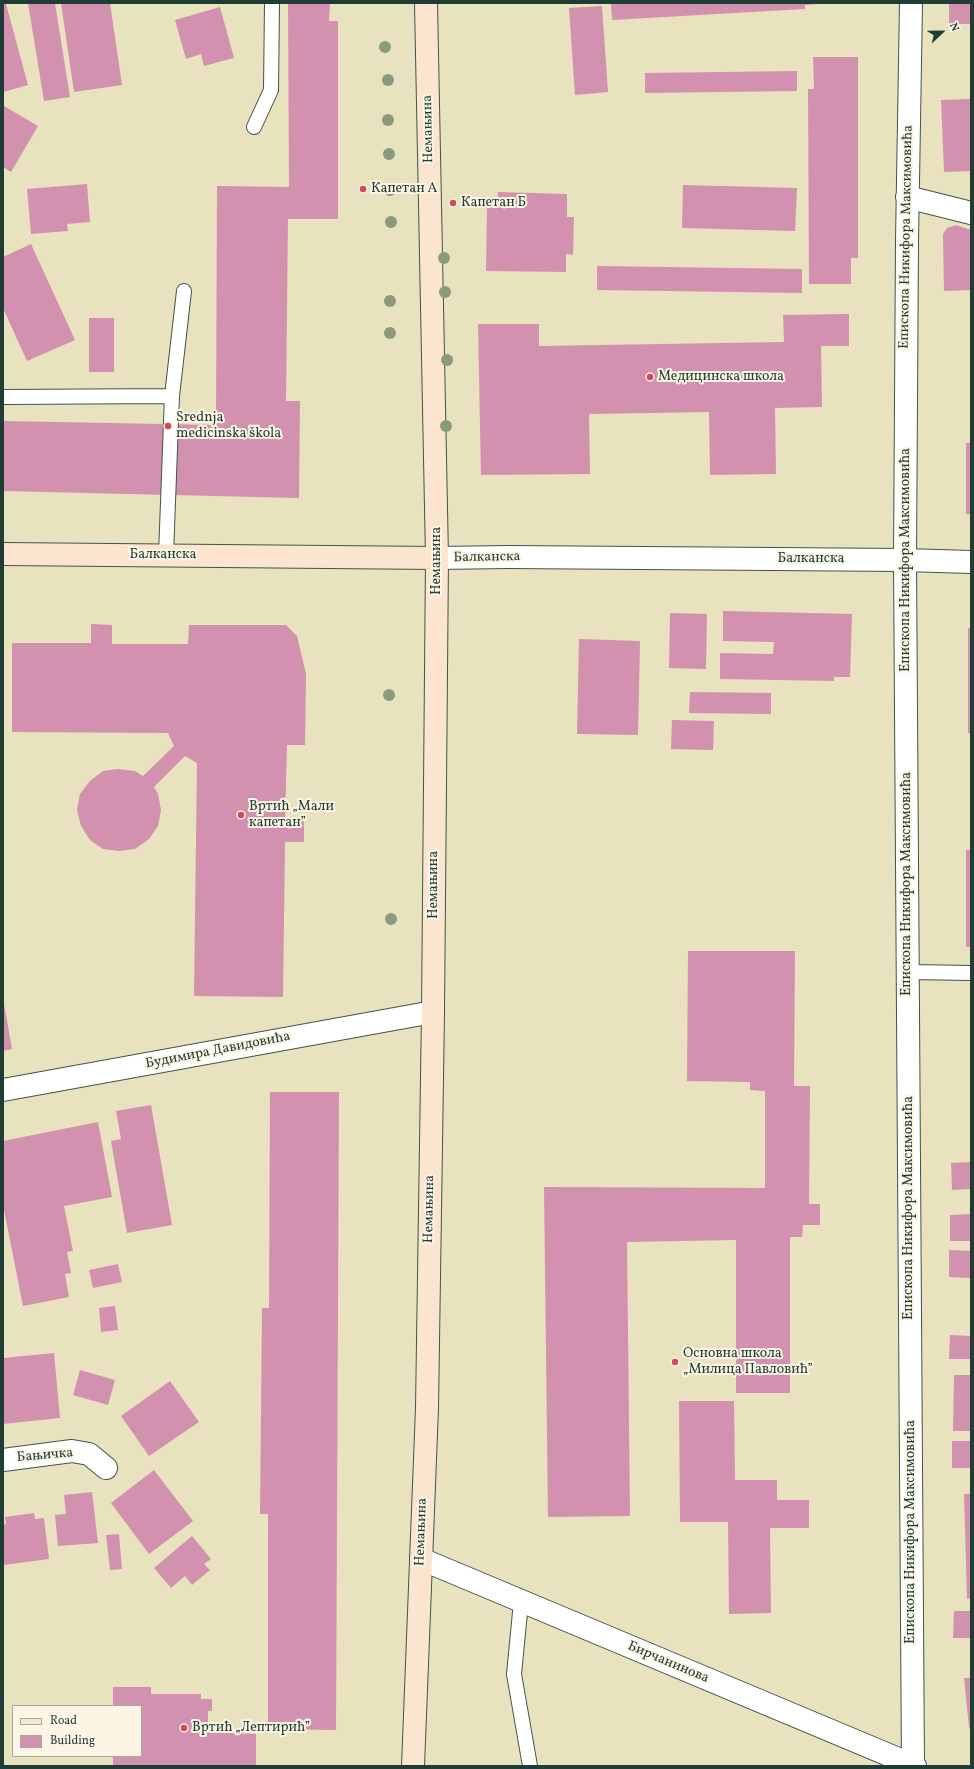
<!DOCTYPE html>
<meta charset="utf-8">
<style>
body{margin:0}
#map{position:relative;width:974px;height:1769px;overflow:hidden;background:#e9e2be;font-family:Vollkorn,serif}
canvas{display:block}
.frame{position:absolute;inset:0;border:4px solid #1f3d34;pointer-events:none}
.legend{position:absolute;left:12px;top:1705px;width:130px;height:52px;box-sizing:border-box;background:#fcf5e5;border:1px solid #a4ab9e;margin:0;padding:5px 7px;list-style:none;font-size:12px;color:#1f3d34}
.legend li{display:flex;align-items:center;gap:8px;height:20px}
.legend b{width:20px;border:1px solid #a4ab9e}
.north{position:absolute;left:922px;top:12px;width:40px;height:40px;-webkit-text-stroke:3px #fcf5e5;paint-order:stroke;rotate:68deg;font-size:11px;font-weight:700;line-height:16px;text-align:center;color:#1f3d34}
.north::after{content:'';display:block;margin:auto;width:14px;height:18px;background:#1f3d34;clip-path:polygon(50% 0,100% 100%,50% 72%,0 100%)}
</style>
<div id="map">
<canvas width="974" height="1769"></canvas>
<div class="frame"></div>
<ul class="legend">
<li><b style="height:5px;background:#fbe5cf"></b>Road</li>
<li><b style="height:11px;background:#d291ae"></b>Building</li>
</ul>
<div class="north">N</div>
</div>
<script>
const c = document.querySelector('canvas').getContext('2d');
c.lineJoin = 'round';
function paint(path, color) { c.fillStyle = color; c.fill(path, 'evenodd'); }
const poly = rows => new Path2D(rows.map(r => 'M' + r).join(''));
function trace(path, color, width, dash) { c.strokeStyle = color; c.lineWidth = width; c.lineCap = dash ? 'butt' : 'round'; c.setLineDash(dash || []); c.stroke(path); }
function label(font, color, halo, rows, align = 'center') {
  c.font = font + ' Vollkorn,serif'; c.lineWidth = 4; c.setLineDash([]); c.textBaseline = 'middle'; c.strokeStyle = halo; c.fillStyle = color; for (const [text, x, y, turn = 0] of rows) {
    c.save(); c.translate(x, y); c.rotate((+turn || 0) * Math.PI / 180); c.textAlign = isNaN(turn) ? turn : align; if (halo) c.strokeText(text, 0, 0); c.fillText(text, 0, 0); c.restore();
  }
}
const building = poly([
 [3,3,10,3,6,4,28,85,3,92],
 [28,3,55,3,70,97,44,101],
 [61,3,110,3,122,85,74,92],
 [288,3,330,3,329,21,338,21,338,219,288,219,286,401,300,401,299,498,3,491,3,421,216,425,217,186,289,187],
 [611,3,819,3,819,4,805,5,805,9,612,20],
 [949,3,971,3,971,24,949,24],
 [602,6,608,92,575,95,569,8],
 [220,7,234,58,204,66,201,54,186,59,175,20],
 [813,57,858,57,858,258,851,258,851,284,809,284,808,89,814,89],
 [797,71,797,91,645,93,645,73],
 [971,99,971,171,944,172,941,100],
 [4,106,38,126,11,172,3,167],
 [87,184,90,222,67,224,68,231,31,234,27,189],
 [683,185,797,188,795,231,682,228],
 [498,192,567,194,567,217,574,217,573,255,566,254,566,272,486,271,487,207,497,207],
 [956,225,971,230,971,290,944,291,943,234,947,228],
 [31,244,75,340,27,361,3,308,3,257],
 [597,266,802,269,802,293,597,290],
 [849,314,849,346,821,346,822,407,775,408,776,474,710,475,709,412,589,414,590,474,481,475,478,324,539,324,539,346,784,342,783,315],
 [89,318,114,318,114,372,89,372],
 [966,443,971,443,971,514,966,514],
 [723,611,852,614,850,677,834,677,834,681,720,679,720,653,773,654,774,642,723,641],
 [670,613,707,614,706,669,669,668],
 [91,624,112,625,112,644,188,644,189,625,286,625,297,636,306,674,305,745,287,745,285,821,304,821,304,842,285,842,283,997,194,996,197,763,185,756,154,787,158,794,161,810,158,826,149,839,135,849,119,851,103,849,90,840,81,826,77,810,80,794,90,781,103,771,118,769,135,771,143,776,174,746,168,733,12,732,12,643,91,643],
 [968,628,971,628,971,733,968,733],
 [579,639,640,641,638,735,577,734],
 [690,692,771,693,771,714,689,713],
 [672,720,714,721,713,750,671,749],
 [966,850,971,850,971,947,966,947],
 [688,951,795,951,794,1086,810,1086,809,1204,820,1204,820,1225,803,1225,802,1237,790,1237,790,1393,736,1393,736,1240,627,1242,630,1516,548,1517,544,1187,765,1188,765,1091,750,1090,750,1082,687,1081],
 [3,998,12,1049,3,1051],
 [270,1092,339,1092,336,1730,268,1729,268,1514,260,1514,262,1308,269,1308],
 [151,1105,172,1225,127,1233,111,1141,121,1139,116,1111],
 [98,1122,112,1197,64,1206,73,1251,67,1252,71,1273,65,1274,69,1297,23,1306,3,1205,3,1141],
 [971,1162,971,1189,952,1190,951,1163],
 [971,1214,971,1241,950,1241,950,1215],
 [949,1250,971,1251,971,1278,949,1277],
 [118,1264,122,1282,93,1288,89,1270],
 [115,1306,118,1330,101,1332,99,1308],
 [950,1335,971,1336,971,1359,949,1359],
 [54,1353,60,1418,3,1424,3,1358],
 [80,1370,115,1380,108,1405,73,1395],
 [954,1375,971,1375,971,1431,953,1431],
 [170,1381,199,1422,149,1456,121,1416],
 [679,1401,734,1401,735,1480,777,1480,777,1500,809,1500,809,1528,770,1528,771,1613,729,1614,728,1522,680,1522],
 [952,1441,971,1441,971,1468,952,1468],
 [154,1470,193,1521,149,1554,111,1503],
 [92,1492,98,1543,58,1546,55,1515,66,1514,64,1495],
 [964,1494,971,1494,971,1598,967,1599],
 [34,1513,35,1519,44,1518,49,1559,3,1565,3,1525,6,1524,5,1517],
 [119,1534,122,1569,110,1570,106,1535],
 [192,1536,211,1559,204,1564,210,1570,192,1585,185,1576,171,1588,154,1568],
 [954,1611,971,1611,971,1638,953,1638],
 [964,1678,971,1678,971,1733,969,1727],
 [113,1687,151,1687,151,1694,201,1694,201,1699,212,1699,212,1711,208,1711,208,1722,227,1722,227,1733,256,1734,256,1766,113,1766,113,1756,141,1756,141,1706,113,1706]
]);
const lane = poly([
 [254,127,271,90,272,3],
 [3,397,172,396,184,291],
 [166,555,172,396],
 [908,972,971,973],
 [521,1602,514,1674,530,1766]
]);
const street = poly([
 [911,3,907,241,905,560,913,1766],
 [907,197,971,213],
 [437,558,509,557,905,560,971,562],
 [3,1090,433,1012],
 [3,1460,72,1451,89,1454,106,1468],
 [421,1559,915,1766]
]);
const secondary = poly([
 [3,554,437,558],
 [413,1766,427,1408,433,1012,437,558,426,3]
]);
const trees = [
 [385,47],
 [388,80],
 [388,120],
 [389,154],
 [390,190],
 [391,222],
 [444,258],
 [445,292],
 [390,301],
 [390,333],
 [447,360],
 [446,426],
 [389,695],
 [391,919]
];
const markers = [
 [363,189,4,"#d1495b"],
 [453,203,4,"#d1495b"],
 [650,377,4,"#d1495b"],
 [168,426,4,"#d1495b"],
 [241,815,4,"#d1495b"],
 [675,1362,4,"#d1495b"],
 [184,1728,4,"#d1495b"]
];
const streetNames = [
 ["Немањина",429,129,-91],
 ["Епископа Никифора Максимовића",907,237,-89],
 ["Балканска",163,555],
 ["Балканска",487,558,-1],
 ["Балканска",811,559],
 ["Епископа Никифора Максимовића",906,560,-90],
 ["Немањина",437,561,-90],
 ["Епископа Никифора Максимовића",907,884,-90],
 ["Немањина",434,885,-90],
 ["Будимира Давидовића",218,1051,-11],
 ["Епископа Никифора Максимовића",909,1208,-90],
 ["Немањина",430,1209,-89],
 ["Бањичка",45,1456,-5],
 ["Немањина",422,1532,-88],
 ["Епископа Никифора Максимовића",911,1532,-90],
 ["Бирчанинова",668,1663,23]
];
const poiNames = [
 ["Капетан А",371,189],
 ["Капетан Б",461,203],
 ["Медицинска школа",658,377],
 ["Srednja",176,418],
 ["medicinska škola",176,434],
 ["Вртић „Мали",249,807],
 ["капетан”",249,823],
 ["Основна школа",683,1354],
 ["„Милица Павловић”",683,1370],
 ["Вртић „Лептирић”",192,1728]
];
paint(building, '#d291ae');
trace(lane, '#3d5649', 16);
trace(street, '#3d5649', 24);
trace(secondary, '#3d5649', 24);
trace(lane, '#fff', 14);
trace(street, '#fff', 22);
trace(secondary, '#fbe5cf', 22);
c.fillStyle = '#8a9a7c';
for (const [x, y] of trees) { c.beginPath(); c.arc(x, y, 6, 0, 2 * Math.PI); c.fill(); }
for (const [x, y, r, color] of markers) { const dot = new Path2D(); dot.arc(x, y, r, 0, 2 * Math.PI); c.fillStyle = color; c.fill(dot); trace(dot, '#fcf5e5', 1.5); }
label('14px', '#1f3d34', '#fcf5e5', streetNames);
label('14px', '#1f3d34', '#fcf5e5', poiNames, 'left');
</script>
